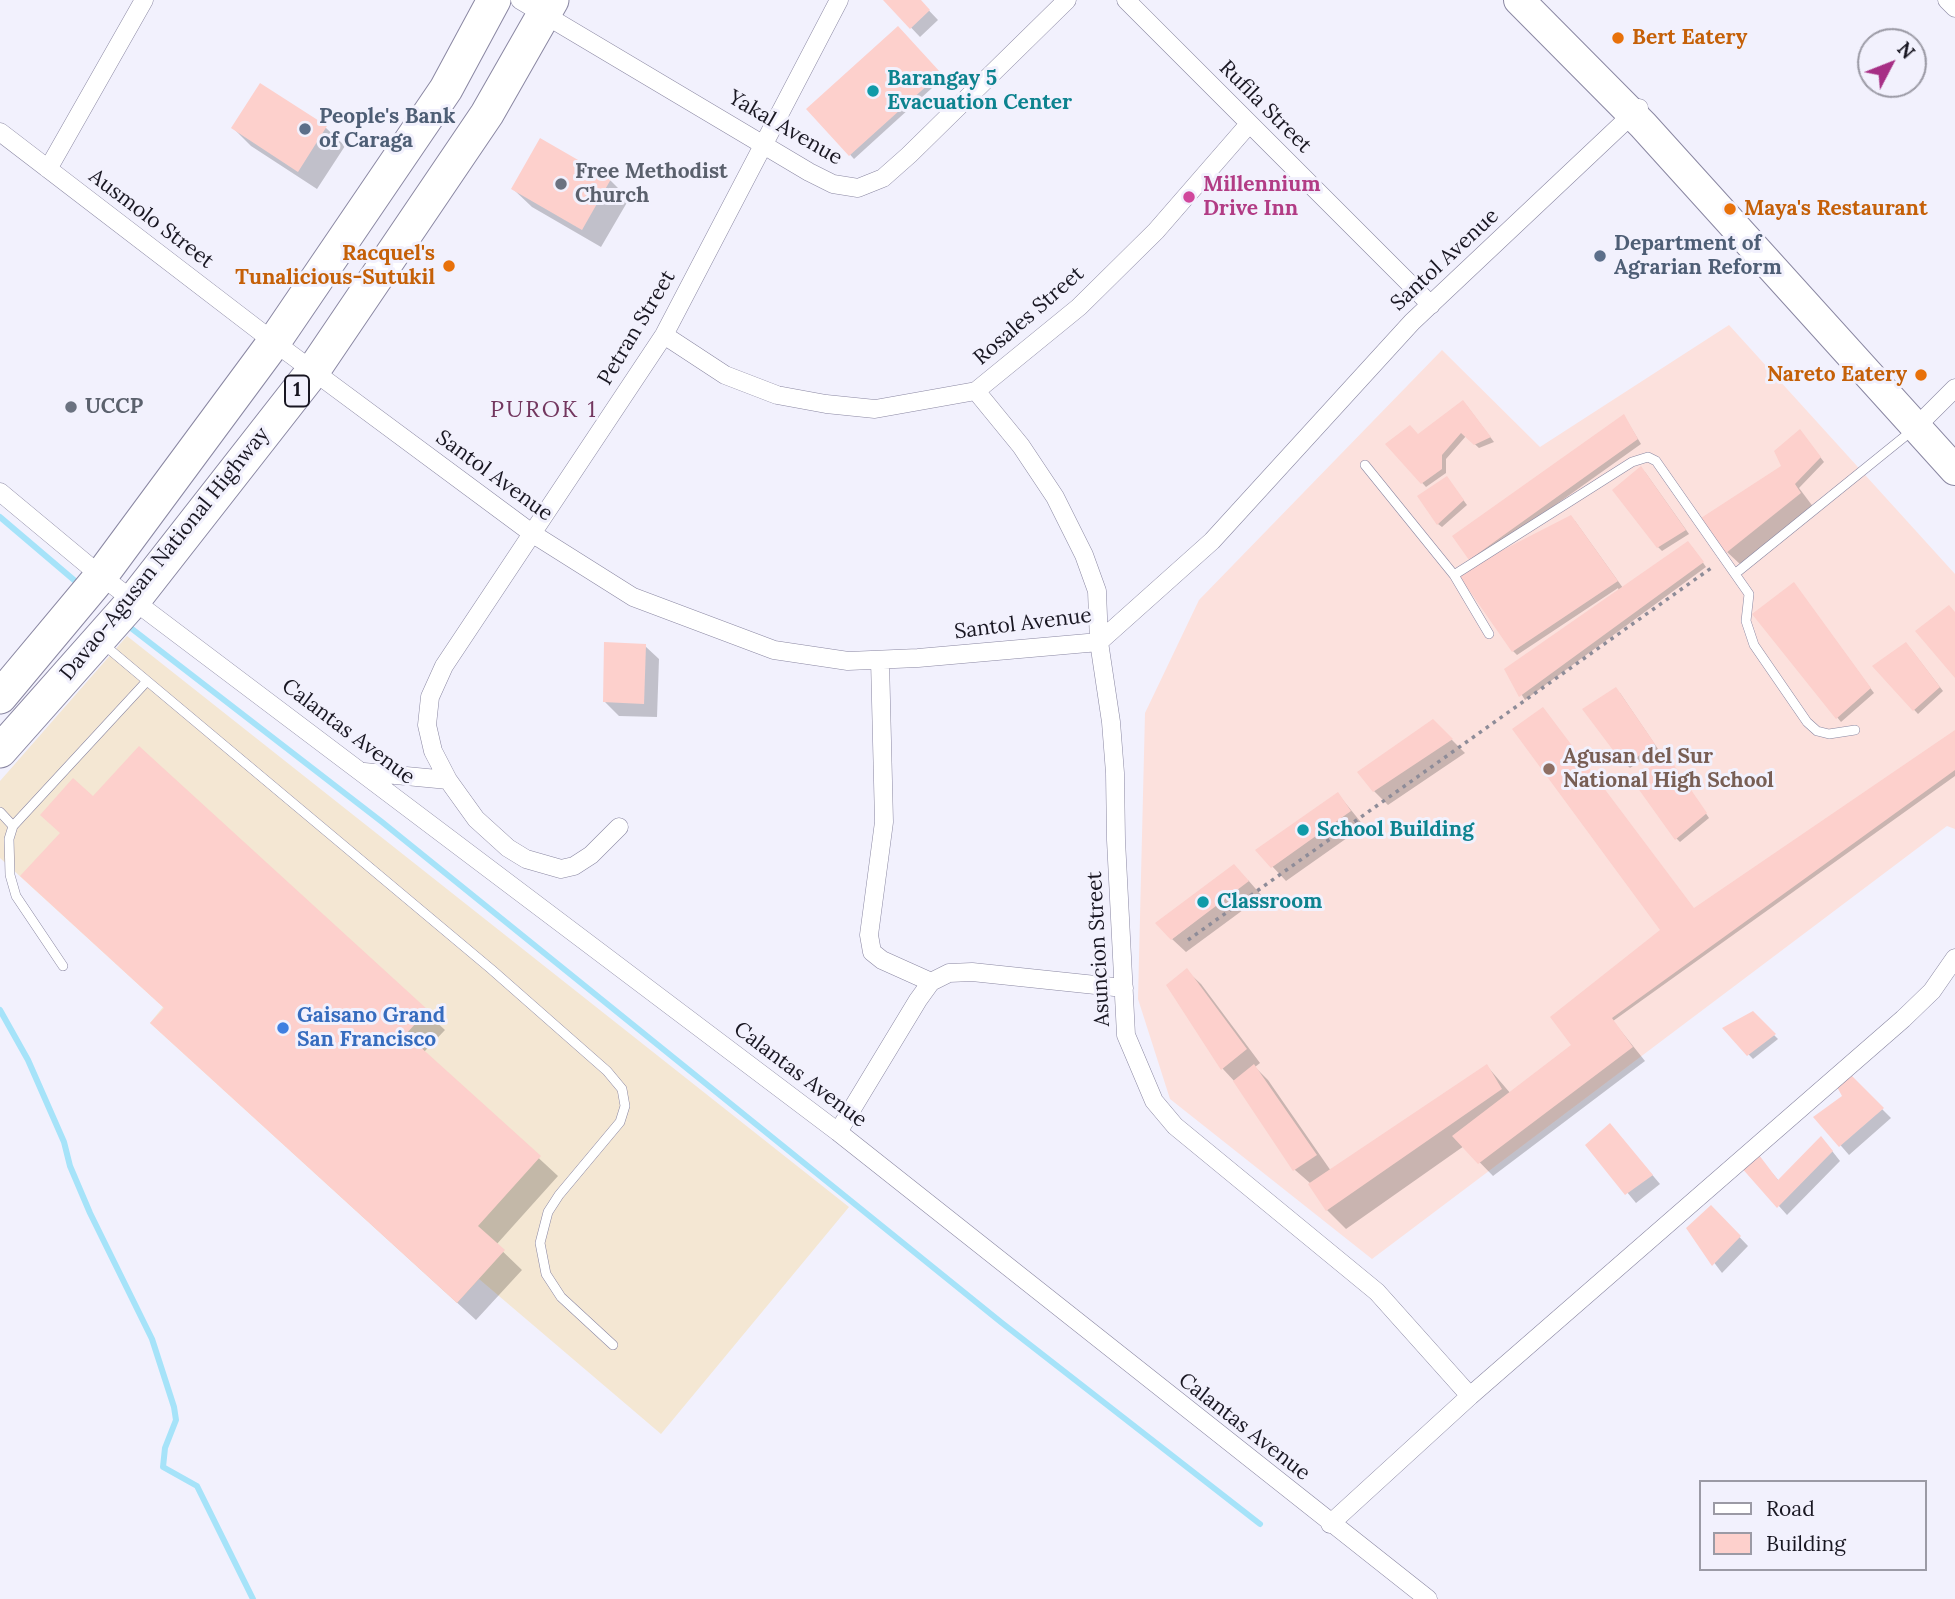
<!DOCTYPE html>
<style>
body{margin:0}
#map{position:relative;width:1955px;height:1599px;overflow:hidden;background:#f2f1fd;font-family:Lora,serif}
canvas{display:block}
.legend{position:absolute;left:1699px;top:1480px;width:228px;height:91px;box-sizing:border-box;background:#f2f1fd;border:2px solid #9b9aa5;margin:0;padding:9px 12px;list-style:none;font-size:21px;color:#191722}
.legend li{display:flex;align-items:center;gap:14px;height:35px}
.legend b{width:35px;border:2px solid #9b9aa5}
.north{position:absolute;left:1857px;top:28px;width:70px;height:70px;box-sizing:border-box;background:#f2f1fd;border:2px solid #9b9aa5;border-radius:50%;rotate:48deg;font-size:19px;font-weight:700;line-height:28px;text-align:center;color:#191722}
.north::after{content:'';display:block;margin:auto;width:24px;height:32px;background:#a72f85;clip-path:polygon(50% 0,100% 100%,50% 72%,0 100%)}
</style>
<div id="map">
<canvas width="1955" height="1599"></canvas>
<ul class="legend">
<li><b style="height:9px;background:#fff"></b>Road</li>
<li><b style="height:19px;background:#fdd0cc"></b>Building</li>
</ul>
<div class="north">N</div>
</div>
<script>
const c = document.querySelector('canvas').getContext('2d');
c.lineJoin = 'round';
function paint(path, color) { c.fillStyle = color; c.fill(path, 'evenodd'); }
const poly = rows => new Path2D(rows.map(r => 'M' + r).join(''));
function trace(path, color, width, dash) { c.strokeStyle = color; c.lineWidth = width; c.lineCap = dash ? 'butt' : 'round'; c.setLineDash(dash || []); c.stroke(path); }
function label(font, color, halo, rows, align = 'center') {
  c.font = font + ' Lora,serif'; c.lineWidth = 6; c.setLineDash([]); c.textBaseline = 'middle'; c.strokeStyle = halo; c.fillStyle = color; for (const [text, x, y, turn = 0] of rows) {
    c.save(); c.translate(x, y); c.rotate((+turn || 0) * Math.PI / 180); c.textAlign = isNaN(turn) ? turn : align; if (halo) c.strokeText(text, 0, 0); c.fillText(text, 0, 0); c.restore();
  }
}
const commercial = poly([
 [127,636,849,1207,661,1434,479,1279,457,1303,150,1023,163,1007,0,858,0,781]
]);
const education = poly([
 [1729,325,1955,574,1955,829,1947,826,1372,1259,1170,1099,1138,999,1145,713,1199,600,1442,350,1540,447]
]);
const shadow = poly([
 [885,0,919,0,938,20,920,37],
 [898,29,943,78,854,159,809,109],
 [261,85,326,128,345,146,317,189,251,146,233,128],
 [541,140,610,180,629,199,601,247,532,207,513,189],
 [1467,406,1494,442,1479,448,1466,436,1446,459,1446,473,1426,487,1387,444,1418,437],
 [1624,416,1641,444,1474,563,1470,559],
 [1804,436,1824,462,1799,488,1814,508,1741,565,1727,552],
 [1645,472,1689,534,1662,551,1658,547],
 [1450,482,1467,505,1442,527,1438,524],
 [1575,521,1623,588,1692,547,1706,567,1525,700,1506,669,1619,591,1618,588,1517,655,1513,651],
 [1797,588,1874,693,1841,722,1754,614],
 [645,646,659,659,657,717,619,716,605,702],
 [1910,648,1943,691,1918,714,1874,666],
 [1620,693,1658,749,1630,768,1626,764],
 [1433,721,1465,753,1388,805,1374,791],
 [1955,732,1955,776,1613,1021,1645,1061,1493,1176,1464,1146,1346,1229,1327,1210,1310,1183,1295,1170,1236,1083,1223,1069,1169,985,1187,971,1201,984,1260,1063,1255,1067,1268,1080,1331,1171,1487,1066,1511,1094,1573,1046,1695,910],
 [139,749,445,1030,424,1052,558,1176,496,1245,522,1270,476,1320,171,1041,165,1009,93,799],
 [1670,761,1709,818,1680,842,1676,838],
 [1338,794,1364,826,1286,881,1257,850],
 [1248,880,1262,896,1186,952,1172,939],
 [1752,1013,1778,1039,1753,1059,1724,1029],
 [1849,1076,1891,1118,1849,1155,1816,1117,1844,1096],
 [1610,1125,1660,1184,1636,1203,1588,1145],
 [1829,1147,1840,1161,1787,1215,1743,1166,1756,1154,1779,1181],
 [1711,1207,1748,1246,1722,1273,1688,1228]
]);
const stream = poly([
 [0,517,81,586],
 [127,625,382,822,1002,1323,1260,1524],
 [0,1010,28,1060,64,1142,70,1166,90,1213,152,1339,174,1407,176,1420,165,1448,163,1467,197,1486,253,1599]
]);
const building = poly([
 [883,0,921,0,930,10,910,29],
 [898,26,941,73,849,156,806,109],
 [260,83,327,126,298,172,231,128],
 [540,138,611,179,582,230,511,189],
 [1463,400,1491,437,1474,445,1461,433,1442,455,1442,469,1421,484,1385,444,1410,425,1418,434],
 [1624,414,1638,439,1469,560,1452,536],
 [1800,429,1821,457,1795,484,1801,493,1726,553,1701,518,1781,466,1774,451],
 [1641,466,1686,530,1657,548,1612,490],
 [1447,476,1464,500,1437,525,1417,496],
 [1571,515,1618,581,1512,652,1469,590,1454,575],
 [1688,541,1704,562,1519,697,1504,669],
 [1794,582,1871,688,1836,719,1752,614],
 [1949,605,1955,612,1955,678,1915,631],
 [604,642,646,644,644,704,603,702],
 [1906,642,1940,687,1913,711,1872,666],
 [1616,687,1655,744,1625,766,1582,709],
 [1543,707,1694,908,1955,730,1955,770,1612,1018,1633,1047,1478,1164,1452,1136,1571,1045,1550,1017,1660,930,1512,729],
 [1433,719,1453,739,1373,792,1357,772],
 [139,746,428,1010,406,1034,541,1156,478,1226,505,1250,457,1303,150,1023,164,1008,20,876,60,833,40,815,73,778,93,796],
 [1667,755,1707,813,1675,840,1632,780],
 [1338,792,1351,811,1271,868,1255,850],
 [1234,864,1249,881,1171,940,1155,923],
 [1187,968,1247,1049,1221,1070,1166,985],
 [1753,1011,1776,1034,1747,1056,1722,1028],
 [1254,1064,1317,1155,1293,1171,1233,1081],
 [1487,1064,1502,1089,1326,1211,1308,1184],
 [1849,1073,1884,1108,1839,1147,1813,1117,1842,1096,1836,1085],
 [1610,1123,1653,1175,1625,1195,1585,1145],
 [1821,1136,1833,1151,1777,1208,1740,1166,1756,1151,1778,1180],
 [1711,1205,1741,1236,1712,1266,1686,1228]
]);
const path = poly([
 [1188,940,1714,566]
]);
const lane = poly([
 [1365,465,1454,575,1489,634],
 [1736,573,1914,429],
 [1454,575,1632,462,1648,457,1656,461,1749,594,1746,621,1754,645,1807,722,1817,731,1829,734,1855,730],
 [103,644,491,969,607,1071,622,1089,625,1106,620,1122,559,1195,548,1212,540,1243,546,1274,561,1297,613,1345],
 [0,812,13,826],
 [63,966,16,896,10,875,9,839,13,826,147,681]
]);
const street = poly([
 [520,0,809,172,833,184,858,188,883,178,909,155,1067,0],
 [1126,0,1431,305],
 [1947,0,1955,8],
 [0,132,274,342,533,534,633,597,774,650,848,661,918,658,1099,642,1212,541,1412,322,1639,108],
 [48,169,144,0],
 [664,335,725,375,777,395,826,404,875,409,976,391,1079,307,1156,231,1249,124],
 [976,391,1021,446,1055,497,1084,555,1097,591,1099,642,1111,722,1115,773,1116,840,1126,1035,1154,1101,1175,1126,1377,1292,1470,1396],
 [1926,417,1955,388],
 [0,492,101,576,838,1132,1428,1599],
 [880,660,884,822,869,935,872,952,882,960,931,982],
 [364,772,448,780],
 [619,827,591,855,574,866,561,869,526,859,508,848,476,819,448,780,433,751,427,725,430,697,444,666,664,335,839,0],
 [838,1132,918,1000,931,982,949,973,972,972,1124,988],
 [1330,1524,1470,1396,1903,1019,1932,991,1955,958]
]);
const primary = poly([
 [1519,0,1643,125,1955,470]
]);
const highway = poly([
 [0,697,101,576,274,342,446,89,494,0],
 [0,751,134,600,313,371,487,114,552,0]
]);
const markers = [
 [1618,38,7,"#e8710a"],
 [873,91,7,"#0f9aa8"],
 [305,129,7,"#5c6f8a"],
 [561,184,7,"#6b7280"],
 [1189,197,7,"#d1479c"],
 [1730,209,7,"#e8710a"],
 [1600,256,7,"#5c6f8a"],
 [449,266,7,"#e8710a"],
 [1921,375,7,"#e8710a"],
 [71,407,7,"#6b7280"],
 [1549,769,7,"#8d6e63"],
 [1303,830,7,"#0f9aa8"],
 [1203,902,7,"#0f9aa8"],
 [283,1028,7,"#3f7fe0"]
];
const shields = [
 [297,391,24]
];
const shieldNames = [
 ["1",297,391]
];
const foodNames = [
 ["Bert Eatery",1632,38],
 ["Maya's Restaurant",1744,209],
 ["Racquel's",435,254,"right"],
 ["Tunalicious-Sutukil",435,278,"right"],
 ["Nareto Eatery",1907,375,"right"]
];
const cultureNames = [
 ["Barangay 5",887,79],
 ["Evacuation Center",887,103],
 ["School Building",1317,830],
 ["Classroom",1217,902]
];
const streetNames = [
 ["Rufila Street",1265,107,45],
 ["Yakal Avenue",785,128,30],
 ["Ausmolo Street",151,219,37],
 ["Santol Avenue",1445,260,-43],
 ["Rosales Street",1029,316,-41],
 ["Petran Street",637,328,-59],
 ["Santol Avenue",494,476,36],
 ["Davao-Agusan National Highway",165,554,-51],
 ["Santol Avenue",1023,624,-7],
 ["Calantas Avenue",348,732,37],
 ["Asuncion Street",1099,949,-93],
 ["Calantas Avenue",800,1075,37],
 ["Calantas Avenue",1244,1427,38]
];
const serviceNames = [
 ["People's Bank",319,117],
 ["of Caraga",319,141],
 ["Department of",1614,244],
 ["Agrarian Reform",1614,268]
];
const worshipNames = [
 ["Free Methodist",575,172],
 ["Church",575,196],
 ["UCCP",85,407]
];
const hotelNames = [
 ["Millennium",1203,185],
 ["Drive Inn",1203,209]
];
const educationNames = [
 ["Agusan del Sur",1563,757],
 ["National High School",1563,781]
];
const shopNames = [
 ["Gaisano Grand",297,1016],
 ["San Francisco",297,1040]
];
const neighbourhoodNames = [
 ["PUROK 1",544,410]
];
paint(commercial, '#f4e7d3');
paint(education, '#fce1dd');
paint(shadow, '#0003');
trace(stream, '#a6e3f9', 6);
paint(building, '#fdd0cc');
trace(lane, '#8a87a2', 10);
trace(street, '#8a87a2', 19);
trace(primary, '#8a87a2', 32);
trace(highway, '#8a87a2', 35);
trace(path, '#8e8c98', 3.5, [3.5, 5]);
trace(lane, '#fff', 9);
trace(street, '#fff', 18);
trace(primary, '#fff', 30);
trace(highway, '#fff', 33);
for (const [x, y, r, color] of markers) { const dot = new Path2D(); dot.arc(x, y, r, 0, 2 * Math.PI); c.fillStyle = color; c.fill(dot); trace(dot, '#f2f1fd', 2.5); }
for (const [x, y, w] of shields) { const box = new Path2D(); box.roundRect(x - w / 2, y - 15.5, w, 31, 5); c.fillStyle = '#f2f1fd'; c.fill(box); trace(box, '#191722', 2); }
label('bold 19px', '#191722', null, shieldNames);
label('bold 21px', '#c56008', '#f2f1fd', foodNames, 'left');
label('bold 21px', '#0d838f', '#f2f1fd', cultureNames, 'left');
label('21px', '#191722', '#f2f1fd', streetNames);
label('bold 21px', '#4e5e75', '#f2f1fd', serviceNames, 'left');
label('bold 21px', '#5b616d', '#f2f1fd', worshipNames, 'left');
label('bold 21px', '#b23c85', '#f2f1fd', hotelNames, 'left');
label('bold 21px', '#785e54', '#f2f1fd', educationNames, 'left');
label('bold 21px', '#366cbe', '#f2f1fd', shopNames, 'left');
c.letterSpacing = '2px';
label('23px', '#73375f', '#f2f1fd', neighbourhoodNames);
c.letterSpacing = '0px';
</script>
